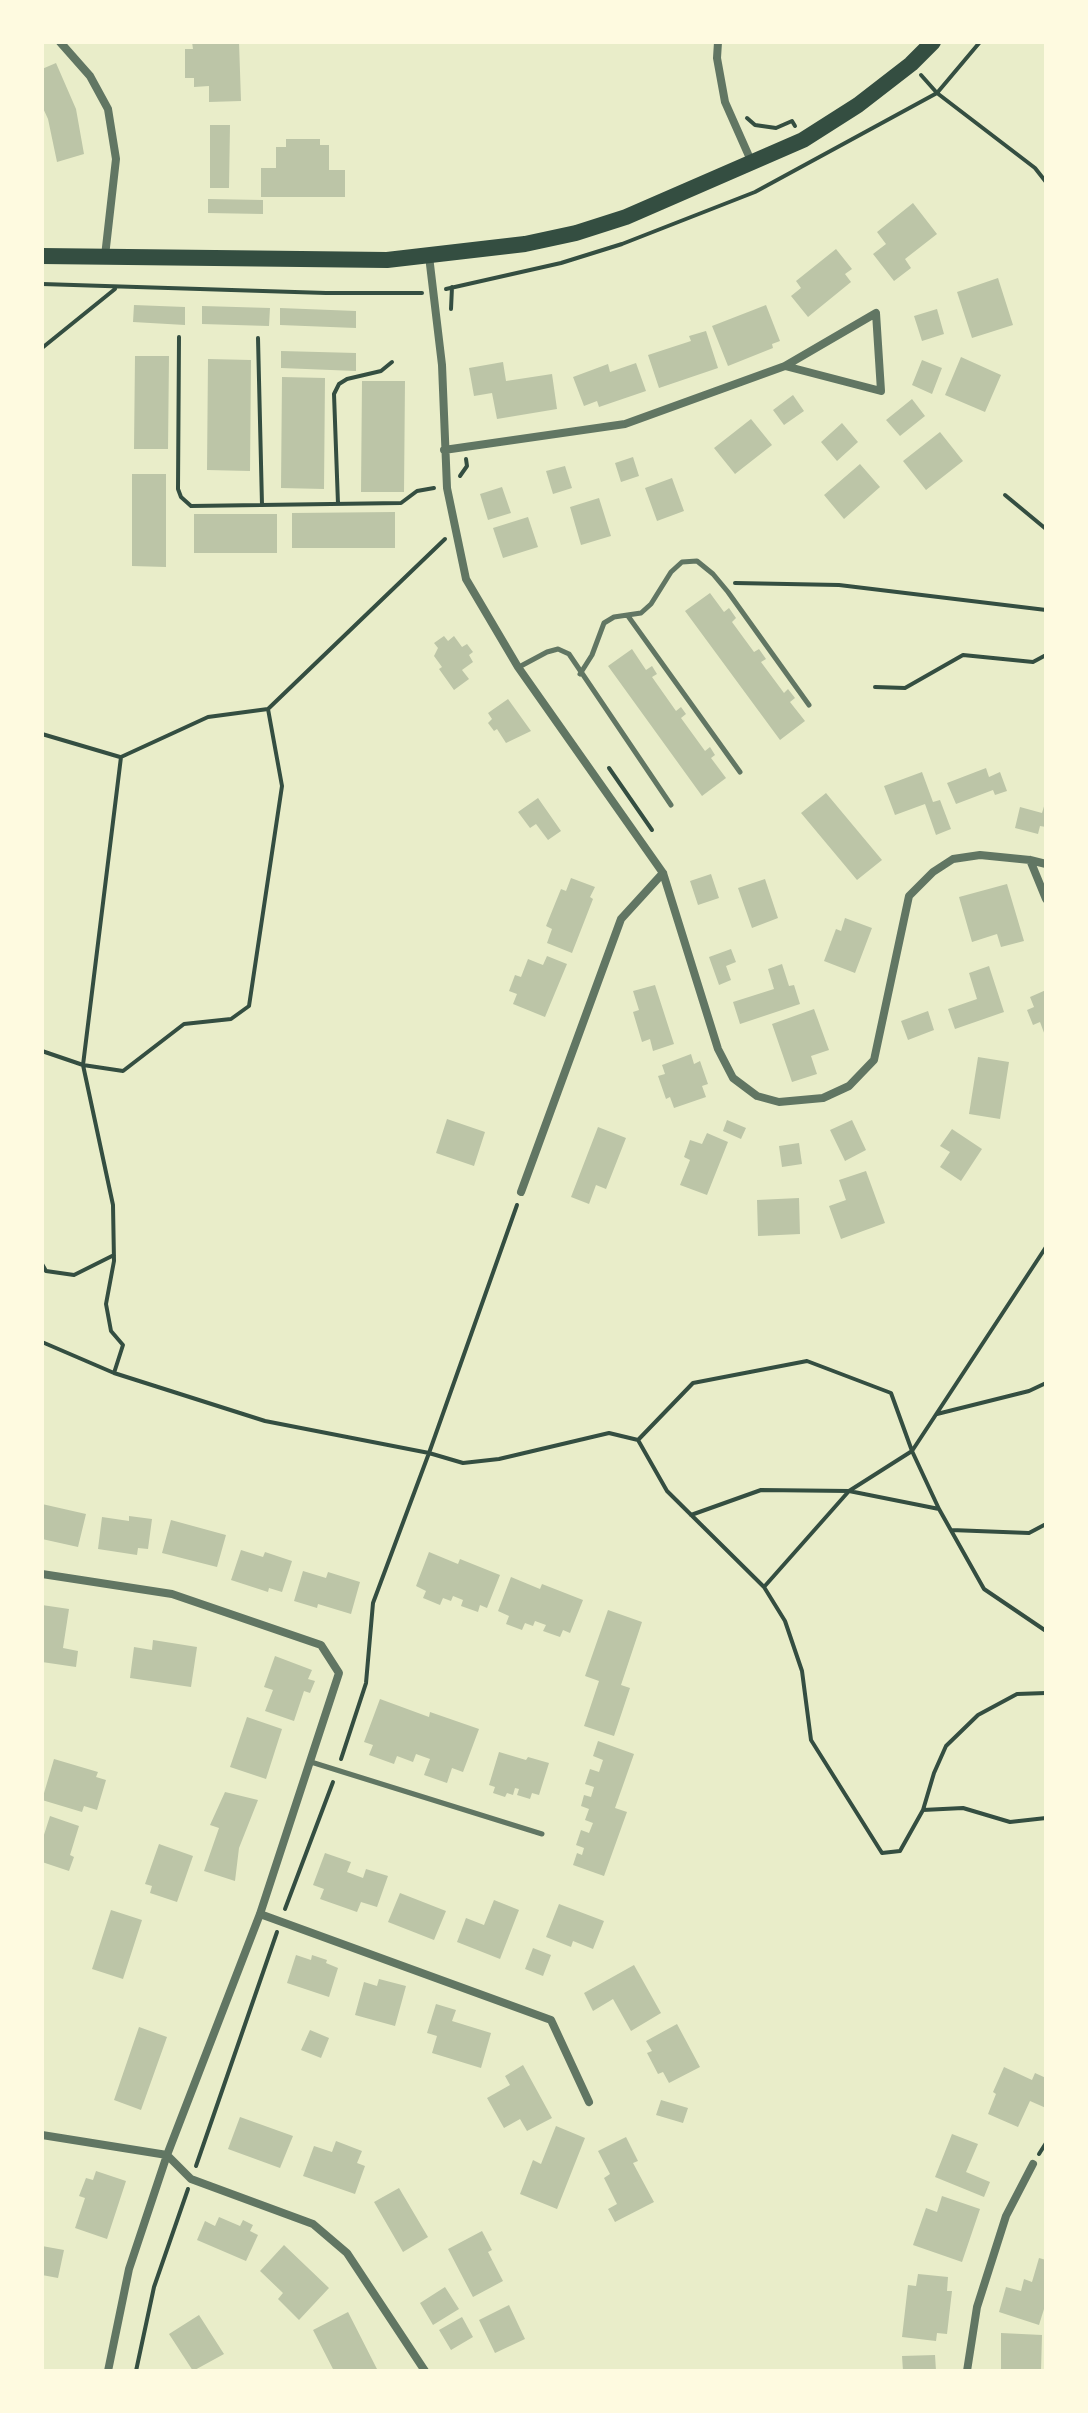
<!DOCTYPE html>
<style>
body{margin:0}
#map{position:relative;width:1088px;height:2413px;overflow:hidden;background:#e9edc9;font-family:"Asap Condensed",sans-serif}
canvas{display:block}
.frame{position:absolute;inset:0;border:44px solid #fefae0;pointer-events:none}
</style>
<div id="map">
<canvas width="1088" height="2413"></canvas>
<div class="frame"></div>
</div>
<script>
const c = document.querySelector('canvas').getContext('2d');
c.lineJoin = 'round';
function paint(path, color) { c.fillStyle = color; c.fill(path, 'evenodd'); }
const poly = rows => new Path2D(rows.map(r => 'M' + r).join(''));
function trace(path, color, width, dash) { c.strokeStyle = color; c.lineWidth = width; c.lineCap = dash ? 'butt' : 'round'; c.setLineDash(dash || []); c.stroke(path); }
const building = poly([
 [192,42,239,42,241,101,209,102,209,86,194,87,194,78,185,78,185,49,193,49],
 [56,63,76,109,84,154,57,162,48,119,42,106,42,69],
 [210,125,230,125,229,188,210,188],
 [286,139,320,139,320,145,329,145,329,170,345,170,345,197,261,197,261,168,276,168,276,147,286,147],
 [208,199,263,200,263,214,208,213],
 [913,203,937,234,905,259,911,268,894,281,873,254,886,244,877,232],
 [836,249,852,269,845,274,851,282,808,317,791,296,801,288,796,281],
 [998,278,1013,325,972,338,957,292],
 [134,305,185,307,185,325,133,322],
 [766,305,780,341,772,344,773,348,728,366,712,326],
 [202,306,270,308,269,326,202,324],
 [280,308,356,311,356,328,280,325],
 [937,309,944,334,922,341,914,316],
 [706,331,718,368,659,388,648,355,691,341,689,336],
 [281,351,356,353,356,371,281,368],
 [135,356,169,356,168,449,134,449],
 [961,357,1001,375,985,412,945,395],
 [208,359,251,360,250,471,207,470],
 [922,360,942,368,932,394,912,385],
 [503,362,506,381,552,374,557,409,497,419,492,393,474,396,469,368],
 [636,363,646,391,599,407,597,401,584,406,573,377,608,364,610,372],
 [282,377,325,378,324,489,281,488],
 [362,381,405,381,404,492,361,492],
 [793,395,804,411,784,425,773,410],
 [912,399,925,416,900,436,886,420],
 [751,419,772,445,735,474,714,448],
 [842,423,858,442,837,461,821,442],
 [940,432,963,461,926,490,903,461],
 [633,457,639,476,621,482,615,463],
 [860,464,880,487,844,519,824,495],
 [565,466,572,488,553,494,546,471],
 [132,474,166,474,166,567,132,566],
 [672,478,684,511,657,521,645,488],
 [502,487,511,513,488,520,480,494],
 [599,498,611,536,581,545,570,507],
 [395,512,395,548,292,548,292,513],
 [194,514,277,514,277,553,194,553],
 [528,517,538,547,503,558,493,528],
 [710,593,724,612,729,608,736,618,732,622,754,652,759,649,766,659,761,662,784,693,788,689,795,698,790,702,805,721,780,740,685,611],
 [444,636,448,641,454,636,462,647,467,644,473,652,469,655,473,662,462,670,469,679,454,690,439,669,442,667,434,656,438,648,434,643],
 [632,649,646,670,652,666,657,674,652,677,676,711,681,707,686,714,681,718,705,751,710,747,715,755,711,758,726,778,702,796,608,666],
 [508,699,531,731,506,743,497,729,494,731,488,723,492,719,488,713],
 [986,768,989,777,1000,772,1007,791,995,795,993,790,956,804,947,783],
 [922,772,933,802,940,800,951,829,936,835,925,804,895,815,884,786],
 [826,793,882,860,857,880,801,813],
 [538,798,561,831,548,840,536,824,530,828,518,812],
 [1045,803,1046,827,1040,826,1038,834,1015,828,1020,807,1042,813],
 [711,874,719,898,698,905,690,881],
 [571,878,595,887,590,897,593,899,572,953,547,943,552,929,546,926,561,889,566,891],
 [765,879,778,918,752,928,738,888],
 [1007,884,1024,941,1001,947,997,934,972,942,959,897],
 [845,918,872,928,855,973,824,961,836,929,841,931],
 [731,949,736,962,726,966,731,980,719,985,709,957],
 [547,956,567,964,545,1017,513,1004,517,994,509,991,515,975,521,977,528,959,543,965],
 [782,964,789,986,794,985,800,1004,740,1024,733,1002,774,989,768,969],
 [989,966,1004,1012,955,1029,948,1009,977,999,969,973],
 [655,985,674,1044,653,1051,650,1039,642,1042,633,1012,639,1010,633,991],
 [1046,990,1046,1038,1040,1022,1033,1025,1027,1010,1034,1007,1030,997],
 [814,1009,829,1050,811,1056,817,1074,792,1082,772,1024],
 [928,1011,934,1030,908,1040,901,1021],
 [691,1054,694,1064,700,1061,708,1084,702,1086,706,1097,674,1108,670,1097,666,1099,658,1076,665,1074,662,1065],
 [978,1057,1009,1062,1000,1119,969,1114],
 [447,1119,485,1132,474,1166,436,1153],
 [727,1120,746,1128,741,1139,723,1131],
 [852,1120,866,1150,845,1161,830,1130],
 [598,1127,626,1138,606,1189,596,1185,589,1204,571,1197],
 [952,1129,982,1149,961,1181,940,1167,950,1152,940,1146],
 [707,1133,728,1142,707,1195,680,1185,690,1160,684,1157,690,1140,702,1144],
 [799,1143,802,1164,782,1167,779,1146],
 [866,1171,885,1223,841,1239,829,1206,846,1200,839,1180],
 [799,1198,800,1234,758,1236,757,1200],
 [42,1504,86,1514,78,1547,42,1539],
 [129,1516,152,1519,148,1549,138,1548,137,1555,98,1549,102,1517,129,1521],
 [171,1520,226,1535,217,1567,162,1553],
 [241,1550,263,1557,265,1552,292,1561,282,1592,269,1588,268,1592,231,1580],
 [429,1552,458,1564,460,1559,500,1575,487,1608,480,1605,478,1612,461,1606,463,1600,453,1596,451,1601,443,1598,440,1605,423,1598,426,1591,416,1586],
 [303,1571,326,1578,328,1572,360,1582,351,1614,318,1604,317,1608,294,1601],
 [511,1577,540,1589,542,1584,583,1600,570,1633,563,1630,560,1637,543,1631,546,1625,535,1621,533,1626,525,1623,522,1630,506,1624,509,1616,498,1611],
 [42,1605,69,1609,63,1648,78,1651,76,1667,42,1662],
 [608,1610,642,1622,621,1685,630,1688,614,1736,584,1726,599,1681,585,1676],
 [153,1640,197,1647,191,1687,130,1678,134,1647,152,1650],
 [275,1656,312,1670,308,1679,315,1681,310,1693,304,1691,294,1721,265,1711,273,1690,264,1687],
 [380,1699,429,1717,430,1712,479,1729,463,1772,452,1768,447,1783,424,1775,430,1759,416,1754,413,1762,397,1756,394,1764,369,1755,373,1745,364,1742],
 [247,1717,282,1729,266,1779,230,1767],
 [598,1741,634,1754,615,1808,627,1812,604,1876,573,1865,577,1853,582,1855,584,1848,576,1845,581,1830,589,1833,593,1823,585,1820,589,1809,581,1806,584,1795,591,1797,594,1787,585,1784,590,1769,599,1772,603,1760,593,1756],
 [499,1752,526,1760,528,1757,549,1763,539,1795,532,1793,530,1799,517,1795,519,1789,515,1788,513,1795,507,1793,505,1797,493,1793,495,1787,489,1785],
 [54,1759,98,1772,96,1777,106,1780,97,1810,84,1806,82,1812,42,1800],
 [225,1792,258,1800,239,1848,235,1881,204,1871,219,1828,210,1825],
 [50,1816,79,1826,70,1855,74,1857,69,1871,42,1862,42,1841],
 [159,1844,193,1856,177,1902,150,1893,152,1886,145,1884],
 [325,1853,351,1862,347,1872,363,1878,366,1869,388,1876,377,1907,361,1902,357,1912,320,1899,324,1889,313,1885],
 [400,1893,446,1911,434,1940,388,1922],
 [494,1900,519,1910,500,1959,457,1942,466,1918,484,1925],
 [559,1904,604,1921,593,1949,573,1941,571,1947,546,1937],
 [111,1910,142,1920,123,1979,92,1969],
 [533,1948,551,1955,543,1976,525,1969],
 [296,1955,311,1960,312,1955,327,1960,326,1963,338,1968,329,1997,287,1983],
 [634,1965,661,2013,631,2031,613,1999,593,2011,584,1993],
 [379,1979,406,1986,395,2026,355,2015,364,1982,377,1986],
 [436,2004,456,2010,452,2021,491,2033,481,2068,432,2053,437,2036,427,2033],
 [677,2024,700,2067,669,2083,663,2072,658,2074,647,2053,652,2051,646,2041],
 [139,2027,167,2037,141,2110,114,2100],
 [310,2030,329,2038,321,2058,301,2050],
 [523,2065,552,2118,527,2131,520,2119,504,2128,487,2098,510,2085,505,2076],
 [1004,2067,1032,2080,1035,2073,1046,2078,1046,2108,1030,2101,1018,2127,988,2114,996,2094,993,2092],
 [661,2100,688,2108,683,2123,656,2115],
 [240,2117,293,2136,280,2168,228,2149],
 [556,2126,585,2138,557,2209,520,2194,533,2160,541,2164],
 [952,2134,978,2144,966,2172,990,2182,984,2197,935,2177],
 [626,2137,638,2161,633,2163,654,2202,615,2222,608,2209,617,2204,604,2178,610,2174,598,2151],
 [336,2141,362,2151,357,2163,365,2166,355,2194,303,2176,314,2146,332,2152],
 [96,2171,126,2181,107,2239,75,2228,85,2198,79,2196,86,2178,93,2180],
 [399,2188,428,2237,403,2252,374,2202],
 [942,2196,980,2209,962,2262,913,2245,926,2208,937,2212],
 [219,2217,240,2226,243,2220,253,2225,250,2231,258,2235,246,2261,197,2240,205,2221,215,2226],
 [482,2231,492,2250,488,2252,503,2281,473,2297,448,2249],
 [284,2245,329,2288,299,2320,278,2299,283,2293,260,2271],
 [42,2246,64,2250,58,2278,42,2275],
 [1039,2258,1046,2260,1046,2310,1044,2309,1039,2325,999,2312,1006,2287,1021,2291,1024,2279,1032,2282],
 [918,2274,948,2277,947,2291,952,2291,947,2334,937,2333,936,2341,902,2337,908,2285,916,2286],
 [445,2287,459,2309,433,2325,420,2303],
 [509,2305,525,2339,495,2353,479,2320],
 [348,2312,378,2371,334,2371,313,2330],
 [199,2315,224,2354,193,2371,169,2334],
 [462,2317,473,2337,451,2350,439,2330],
 [1001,2333,1042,2335,1041,2371,1001,2371],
 [935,2355,936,2371,903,2371,902,2356]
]);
const path = poly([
 [921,75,937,93,1035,168,1046,182],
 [747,118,755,125,776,128,792,121,795,126],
 [42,284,326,293,422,293],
 [446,289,561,263,622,244,755,192,937,93,980,42],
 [451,309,452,287],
 [179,337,178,489,181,497,191,506,401,503,417,491,434,488],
 [258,338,262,505],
 [42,348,115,289],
 [460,476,467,466,466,459],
 [1005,495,1046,529],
 [338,504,334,394,339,384,347,379,381,371,392,362],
 [735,583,839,585,1046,610],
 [875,687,905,688,963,655,1033,662,1046,655],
 [268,709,445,539],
 [42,734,120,757],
 [609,768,652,830],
 [42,1051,83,1065,123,1071,184,1024,231,1019,249,1006,282,786,268,709,208,717,121,757,83,1065,113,1205,114,1261,106,1304,111,1331,123,1345,114,1373],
 [42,1264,46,1271,74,1275,114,1255],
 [42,1342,114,1373,265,1421,429,1453,463,1463,499,1459,609,1433,638,1440,667,1491,764,1587,785,1621,802,1671,811,1740,882,1853,900,1851,923,1810,963,1808,1010,1822,1046,1818],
 [937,1414,1029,1391,1046,1383],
 [638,1440,693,1383,807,1361,891,1393,912,1451],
 [912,1451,1046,1247],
 [691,1515,761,1490,849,1491,939,1509],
 [951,1530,1029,1533,1046,1524],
 [764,1587,849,1491,912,1451,939,1509,984,1589,1046,1631],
 [341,1759,366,1683,373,1603,429,1453,517,1205],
 [923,1810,934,1773,946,1746,978,1715,1017,1694,1046,1693],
 [285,1909,333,1782],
 [1039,2154,1046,2143],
 [196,2166,277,1932],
 [136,2371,154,2287,188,2189]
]);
const service = poly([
 [628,616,740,772],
 [519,667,547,652,558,649,569,654,671,805],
 [580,674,592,655,604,623,614,617,641,613,651,604,671,572,682,562,697,561,713,574,728,592,809,705],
 [311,1762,542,1834]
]);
const minor = poly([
 [60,42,90,76,108,109,116,159,105,256],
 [718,42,717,58,725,102,752,163],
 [429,256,442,365,447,488,466,579,518,667,663,873,718,1049,733,1078,757,1096,779,1102,823,1098,849,1086,874,1060,909,896,933,872,953,859,980,855,1030,860,1046,864],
 [444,450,625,424,785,366,876,313,881,391,785,366],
 [1030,860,1046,899],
 [521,1192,621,919,663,873],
 [42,1574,172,1594,321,1645,339,1673,260,1914,167,2155,129,2269,108,2371],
 [260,1914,551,2020,589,2102],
 [42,2135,167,2155,191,2179,313,2224,347,2253,425,2371],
 [967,2371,977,2307,1006,2216,1033,2164]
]);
const secondary = poly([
 [42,256,387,260,525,244,576,233,626,217,803,140,858,105,911,64,933,42]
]);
paint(building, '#bcc5a7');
trace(path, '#344e41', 4);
trace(service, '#617663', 5);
trace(minor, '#617663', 8);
trace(secondary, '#344e41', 16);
</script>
